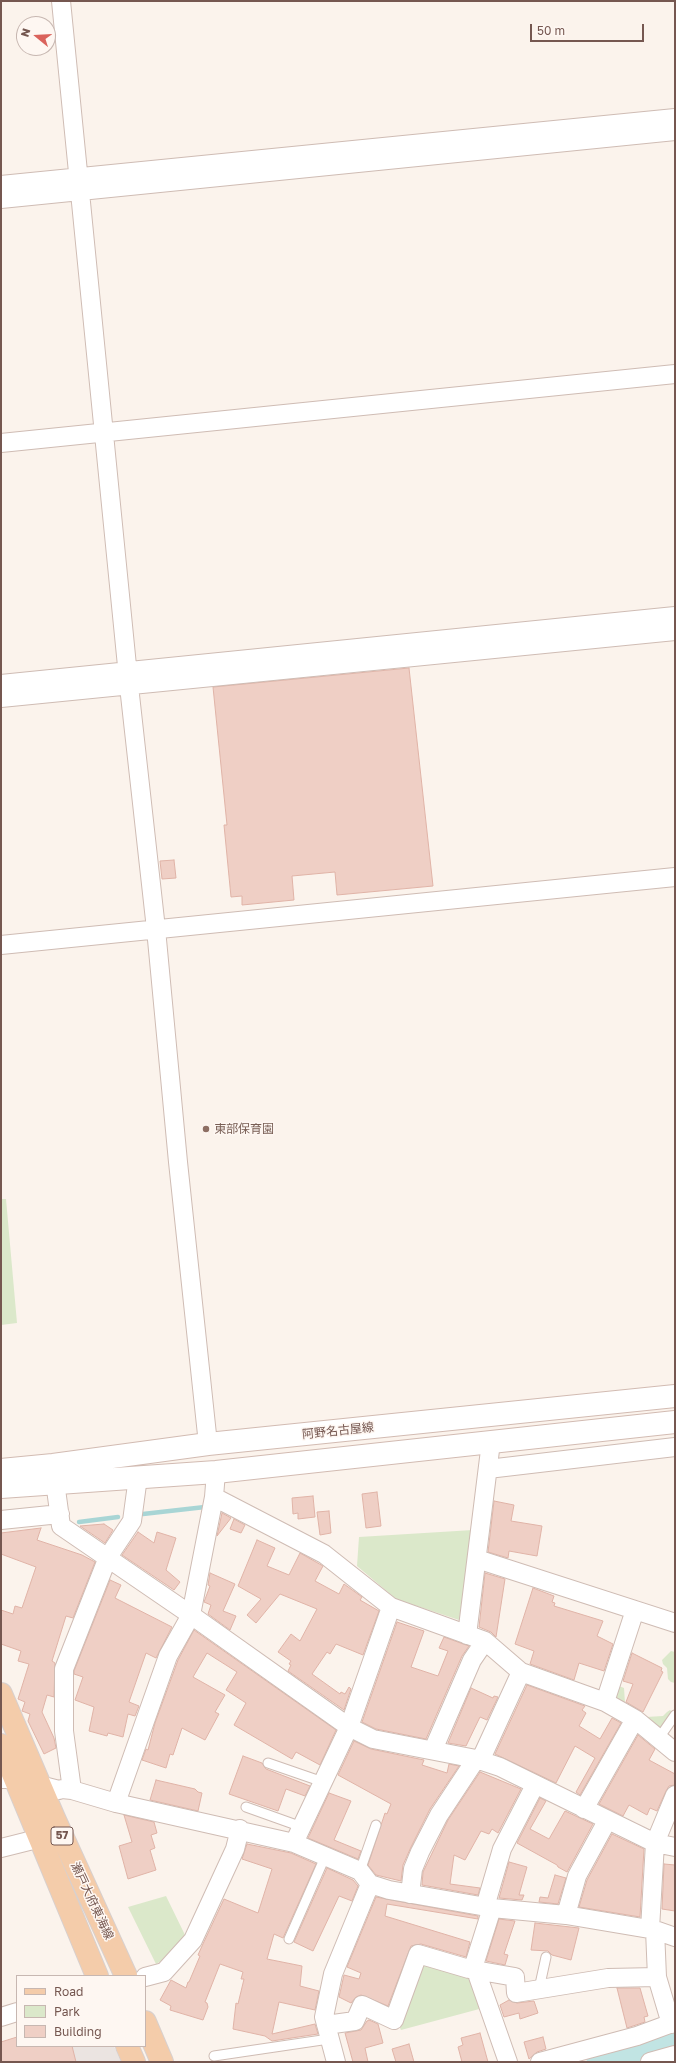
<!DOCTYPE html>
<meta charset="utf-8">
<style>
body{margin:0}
#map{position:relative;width:676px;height:2063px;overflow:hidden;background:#fbf3ec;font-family:"Golos Text",sans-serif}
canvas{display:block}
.frame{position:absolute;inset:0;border:2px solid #755750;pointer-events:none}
.legend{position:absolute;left:16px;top:1975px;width:130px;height:72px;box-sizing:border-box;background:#fef7f2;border:1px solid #c7b7b1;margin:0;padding:5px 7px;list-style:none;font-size:12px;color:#755750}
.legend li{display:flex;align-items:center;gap:8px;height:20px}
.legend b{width:20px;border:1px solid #c7b7b1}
.north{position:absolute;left:16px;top:16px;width:40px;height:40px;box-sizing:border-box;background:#fef7f2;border:1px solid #c7b7b1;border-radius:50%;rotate:288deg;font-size:11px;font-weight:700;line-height:16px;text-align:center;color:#755750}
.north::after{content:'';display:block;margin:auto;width:14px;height:18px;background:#da635c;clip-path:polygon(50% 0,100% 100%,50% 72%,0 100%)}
.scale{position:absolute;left:530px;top:24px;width:114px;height:18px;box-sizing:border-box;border:2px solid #755750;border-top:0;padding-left:5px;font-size:12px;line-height:14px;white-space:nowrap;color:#755750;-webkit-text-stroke:3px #fef7f2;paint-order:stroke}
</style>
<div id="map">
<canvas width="676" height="2063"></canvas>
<div class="frame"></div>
<ul class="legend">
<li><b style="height:5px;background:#f4ccaa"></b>Road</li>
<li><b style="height:11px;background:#dbe8ca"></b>Park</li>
<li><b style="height:11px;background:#efcfc5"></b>Building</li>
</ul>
<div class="north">N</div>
<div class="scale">50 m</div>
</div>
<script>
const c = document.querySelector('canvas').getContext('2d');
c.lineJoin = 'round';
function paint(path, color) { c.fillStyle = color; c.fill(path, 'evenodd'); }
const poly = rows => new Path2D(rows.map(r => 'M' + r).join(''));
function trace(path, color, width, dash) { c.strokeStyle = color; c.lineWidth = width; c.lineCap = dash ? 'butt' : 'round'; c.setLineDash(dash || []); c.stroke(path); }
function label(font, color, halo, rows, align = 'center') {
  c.font = font + ' "Golos Text","Noto Sans JP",sans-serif'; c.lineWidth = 3; c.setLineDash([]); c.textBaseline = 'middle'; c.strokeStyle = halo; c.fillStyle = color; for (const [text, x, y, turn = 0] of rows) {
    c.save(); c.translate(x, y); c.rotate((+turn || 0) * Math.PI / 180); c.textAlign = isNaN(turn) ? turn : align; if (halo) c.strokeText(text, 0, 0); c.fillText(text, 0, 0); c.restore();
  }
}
const industrial = poly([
 [57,2046,114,2046,121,2062,62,2062]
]);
const green = poly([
 [1,1199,6,1199,17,1323,1,1325],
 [473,1530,459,1620,396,1599,357,1566,359,1537],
 [671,1651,675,1652,675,1683,671,1682,668,1679,667,1668,663,1664,662,1660],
 [619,1686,624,1688,625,1703,646,1717,663,1716,667,1712,670,1710,672,1712,660,1730,621,1705,616,1697],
 [166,1896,185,1935,167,1958,156,1964,128,1907],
 [420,1958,469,1973,483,2008,401,2030,397,2021]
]);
const stream = poly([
 [143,1514,205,1507],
 [79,1522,118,1517]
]);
const river = poly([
 [600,2062,633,2053,675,2037]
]);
const building = poly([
 [409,668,433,886,337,895,335,872,292,876,294,900,242,905,242,896,231,897,224,825,227,825,213,687,409,668],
 [174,860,176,878,162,879,160,861,174,860],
 [377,1492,381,1526,366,1528,362,1494,377,1492],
 [313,1496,315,1517,298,1519,298,1513,293,1514,292,1498,313,1496],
 [494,1501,514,1505,511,1521,542,1526,537,1556,509,1551,508,1558,488,1552,494,1501],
 [329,1511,331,1533,320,1535,317,1512,329,1511],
 [222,1513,231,1518,217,1536,222,1513],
 [234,1519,245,1525,241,1533,230,1529,234,1519],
 [104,1524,113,1530,105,1543,80,1526,104,1524],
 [41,1528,37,1540,82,1555,95,1562,73,1618,66,1616,52,1661,55,1663,54,1697,47,1695,42,1712,54,1738,56,1748,44,1754,28,1721,30,1714,22,1711,25,1702,18,1699,29,1664,18,1661,21,1651,1,1644,1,1610,13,1614,15,1606,22,1608,36,1567,1,1554,1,1533,41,1528],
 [138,1532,154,1543,157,1532,176,1538,166,1570,180,1582,174,1590,122,1555,138,1532],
 [257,1540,275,1548,267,1566,289,1575,300,1553,323,1566,315,1581,339,1594,344,1584,362,1597,360,1600,379,1611,363,1655,336,1644,330,1654,327,1652,312,1674,340,1694,341,1692,345,1694,349,1687,351,1689,344,1710,288,1671,291,1665,289,1664,291,1661,278,1652,291,1634,300,1641,317,1609,280,1594,256,1623,247,1615,261,1599,238,1586,257,1540],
 [210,1573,235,1584,223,1611,236,1616,230,1630,208,1614,211,1605,204,1602,210,1586,208,1585,210,1573],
 [485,1573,505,1579,496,1637,491,1632,479,1627,485,1573],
 [110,1580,121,1585,115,1598,172,1627,156,1658,146,1653,129,1702,139,1706,135,1716,128,1714,123,1737,108,1733,107,1736,89,1731,94,1707,75,1700,83,1677,74,1674,74,1671,110,1580],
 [533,1588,554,1596,552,1602,555,1603,554,1606,603,1621,597,1636,613,1644,604,1671,579,1663,574,1680,530,1664,534,1651,515,1644,533,1588],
 [397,1622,424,1631,411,1667,438,1676,448,1651,439,1648,444,1637,469,1646,462,1656,426,1739,376,1729,362,1722,397,1622],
 [194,1630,336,1730,320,1765,296,1752,292,1759,234,1725,246,1703,226,1690,237,1672,207,1653,193,1677,225,1695,215,1712,219,1714,205,1740,182,1728,173,1755,170,1754,166,1768,142,1760,146,1749,148,1750,155,1723,178,1660,194,1630],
 [632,1653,662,1668,661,1671,663,1672,643,1712,626,1702,633,1684,623,1681,632,1653],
 [527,1685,585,1706,582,1710,586,1713,579,1726,600,1739,612,1718,621,1723,580,1795,576,1792,595,1758,575,1746,556,1783,495,1754,527,1685],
 [471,1688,493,1698,494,1696,498,1697,487,1720,480,1717,466,1746,448,1743,471,1688],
 [638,1735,655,1749,649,1760,675,1774,675,1785,669,1786,666,1791,657,1811,650,1808,647,1815,629,1805,623,1816,599,1804,638,1735],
 [354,1741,371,1749,424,1760,422,1765,447,1773,449,1764,459,1766,430,1809,411,1847,403,1865,401,1881,376,1875,368,1865,385,1813,387,1814,391,1804,338,1775,354,1741],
 [243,1756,262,1763,266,1769,310,1786,305,1796,286,1789,278,1811,229,1794,243,1756],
 [480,1772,521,1789,498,1833,492,1829,489,1834,481,1831,465,1860,454,1855,450,1884,480,1888,478,1895,422,1885,423,1872,448,1820,480,1772],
 [156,1780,195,1789,198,1792,202,1793,198,1811,150,1800,156,1780],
 [329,1793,351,1801,334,1840,361,1851,358,1859,308,1838,329,1793],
 [540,1798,546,1801,530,1829,549,1839,565,1811,593,1824,567,1872,558,1867,557,1865,517,1843,540,1798],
 [124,1815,154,1822,157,1833,151,1835,155,1848,150,1850,156,1870,128,1879,119,1846,132,1842,124,1815],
 [612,1834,644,1849,640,1917,579,1907,587,1880,612,1834],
 [247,1844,291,1853,316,1864,283,1938,274,1934,267,1959,302,1966,300,1986,319,1991,315,2010,279,2002,272,2034,315,2024,318,2034,272,2041,265,2036,233,2029,236,2003,238,2004,244,1979,241,1979,243,1972,220,1964,205,2002,207,2003,208,2007,203,2020,170,2010,171,2006,160,2000,171,1980,186,1988,188,1982,189,1982,200,1956,198,1955,202,1946,224,1899,258,1913,272,1869,242,1859,247,1844],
 [509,1862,527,1867,519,1895,524,1895,522,1900,499,1898,509,1862],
 [664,1864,675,1865,675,1911,662,1909,664,1864],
 [327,1868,353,1880,358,1886,352,1901,339,1896,313,1951,294,1942,327,1868],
 [555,1875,566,1878,558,1904,539,1902,540,1897,548,1898,555,1875],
 [376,1897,478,1916,478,1919,387,1904,385,1916,470,1942,466,1957,421,1944,411,1946,388,2006,361,1995,356,1997,351,2003,339,1997,344,1975,359,1979,361,1973,347,1967,376,1897],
 [499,1919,515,1921,504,1954,508,1955,505,1965,486,1961,499,1919],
 [535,1923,579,1928,571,1960,552,1955,548,1951,531,1950,535,1923],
 [617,1988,640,1988,648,2016,644,2017,645,2022,627,2028,617,1988],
 [509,2000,517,2003,534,2001,538,2013,520,2019,519,2013,504,2017,500,2005,509,2000],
 [369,2020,378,2024,383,2043,365,2048,368,2062,353,2062,345,2033,361,2030,367,2021,369,2020],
 [480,2033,488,2062,462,2062,458,2047,463,2045,461,2038,480,2033],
 [17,2037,17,2046,72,2046,76,2062,1,2062,1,2042,17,2037],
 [543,2037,546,2049,537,2052,529,2059,524,2042,543,2037],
 [409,2044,414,2062,396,2062,392,2049,409,2044]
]);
const service = poly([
 [659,1738,675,1715],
 [268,1763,323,1782],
 [246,1807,302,1827],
 [360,1871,376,1825],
 [289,1939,325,1857],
 [539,1989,546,1957],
 [214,2056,329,2039]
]);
const minor = poly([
 [61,1,129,686,156,929,178,1162,208,1444],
 [1,185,675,118],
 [1,199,675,131],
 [1,443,675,374],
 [1,684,675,616],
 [1,698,675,631],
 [1,945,675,877],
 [488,1469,675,1447],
 [55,1482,61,1526,191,1615,349,1727,373,1739,476,1759,500,1767,655,1843,675,1847],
 [214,1497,324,1554,391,1607,485,1641,521,1672,605,1702,635,1719,675,1752],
 [1,1520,60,1514],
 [477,1559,675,1623],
 [467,1635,491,1442],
 [605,1702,635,1610],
 [433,1750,472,1660,485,1641],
 [480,1761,521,1672],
 [1,1779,16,1779,59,1790,62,1789,72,1790,116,1803,294,1843,349,1727,391,1607],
 [72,1790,64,1731,64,1669,108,1557,132,1521,138,1477],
 [116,1803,168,1656,191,1615,214,1497,216,1472],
 [584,1809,635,1719],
 [294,1843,360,1871,370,1884,389,1890,492,1908,566,1915,655,1930,675,1937],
 [1,1848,41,1838],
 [410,1894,413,1869,420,1852,439,1815,476,1759],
 [485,1907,502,1849,535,1785],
 [492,1908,474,1965,508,2062],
 [566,1915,577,1876,607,1821],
 [650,1929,655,1843,675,1795],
 [655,1930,657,1977,671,2024],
 [145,1977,164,1972,193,1940,235,1849,240,1829],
 [1,2017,17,2012],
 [326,2025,355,2021,362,2005,394,2020,418,1954,469,1969,515,1977,516,1993,608,1978,657,1977],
 [336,2062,324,2017,333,1974,370,1884],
 [540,2062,637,2036,675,2022],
 [650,2062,675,2055]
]);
const secondary = poly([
 [1,1470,53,1465,208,1444,675,1396],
 [1,1487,216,1472,675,1422]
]);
const primary = poly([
 [1,1694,54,1818,126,1976],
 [1,1745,97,1976],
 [145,2022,162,2062],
 [127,2046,134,2062]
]);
const markers = [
 [206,1129,4,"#8d6e63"]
];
const shields = [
 [62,1836,22]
];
const shieldNames = [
 ["57",62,1836]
];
const educationNames = [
 ["東部保育園",214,1129]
];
const streetNames = [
 ["阿野名古屋線",338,1431,-6],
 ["瀬戸大府東海線",92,1901,65]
];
paint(industrial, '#ebe4e1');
paint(green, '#dbe8ca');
trace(stream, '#a8d5d5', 4.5);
trace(river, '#c1e4e3', 27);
paint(building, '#efcfc5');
trace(building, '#e0b3a7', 1);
trace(service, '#cfbcb4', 11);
trace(minor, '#cfbcb4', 20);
trace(secondary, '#d2bbb2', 24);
trace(primary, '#d8d0ce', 24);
trace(service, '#fff', 9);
trace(minor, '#fff', 18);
trace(secondary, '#fff', 22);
trace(primary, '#f4ccaa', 22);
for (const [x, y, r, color] of markers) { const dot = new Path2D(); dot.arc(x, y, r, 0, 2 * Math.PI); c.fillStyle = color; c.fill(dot); trace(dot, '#fef7f2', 1.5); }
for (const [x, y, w] of shields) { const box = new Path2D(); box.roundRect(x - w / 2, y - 9, w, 18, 3); c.fillStyle = '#fef7f2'; c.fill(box); trace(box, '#755750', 1); }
label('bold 11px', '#755750', null, shieldNames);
label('12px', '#785e54', '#fef7f2', educationNames, 'left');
label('12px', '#755750', '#fef7f2', streetNames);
</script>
